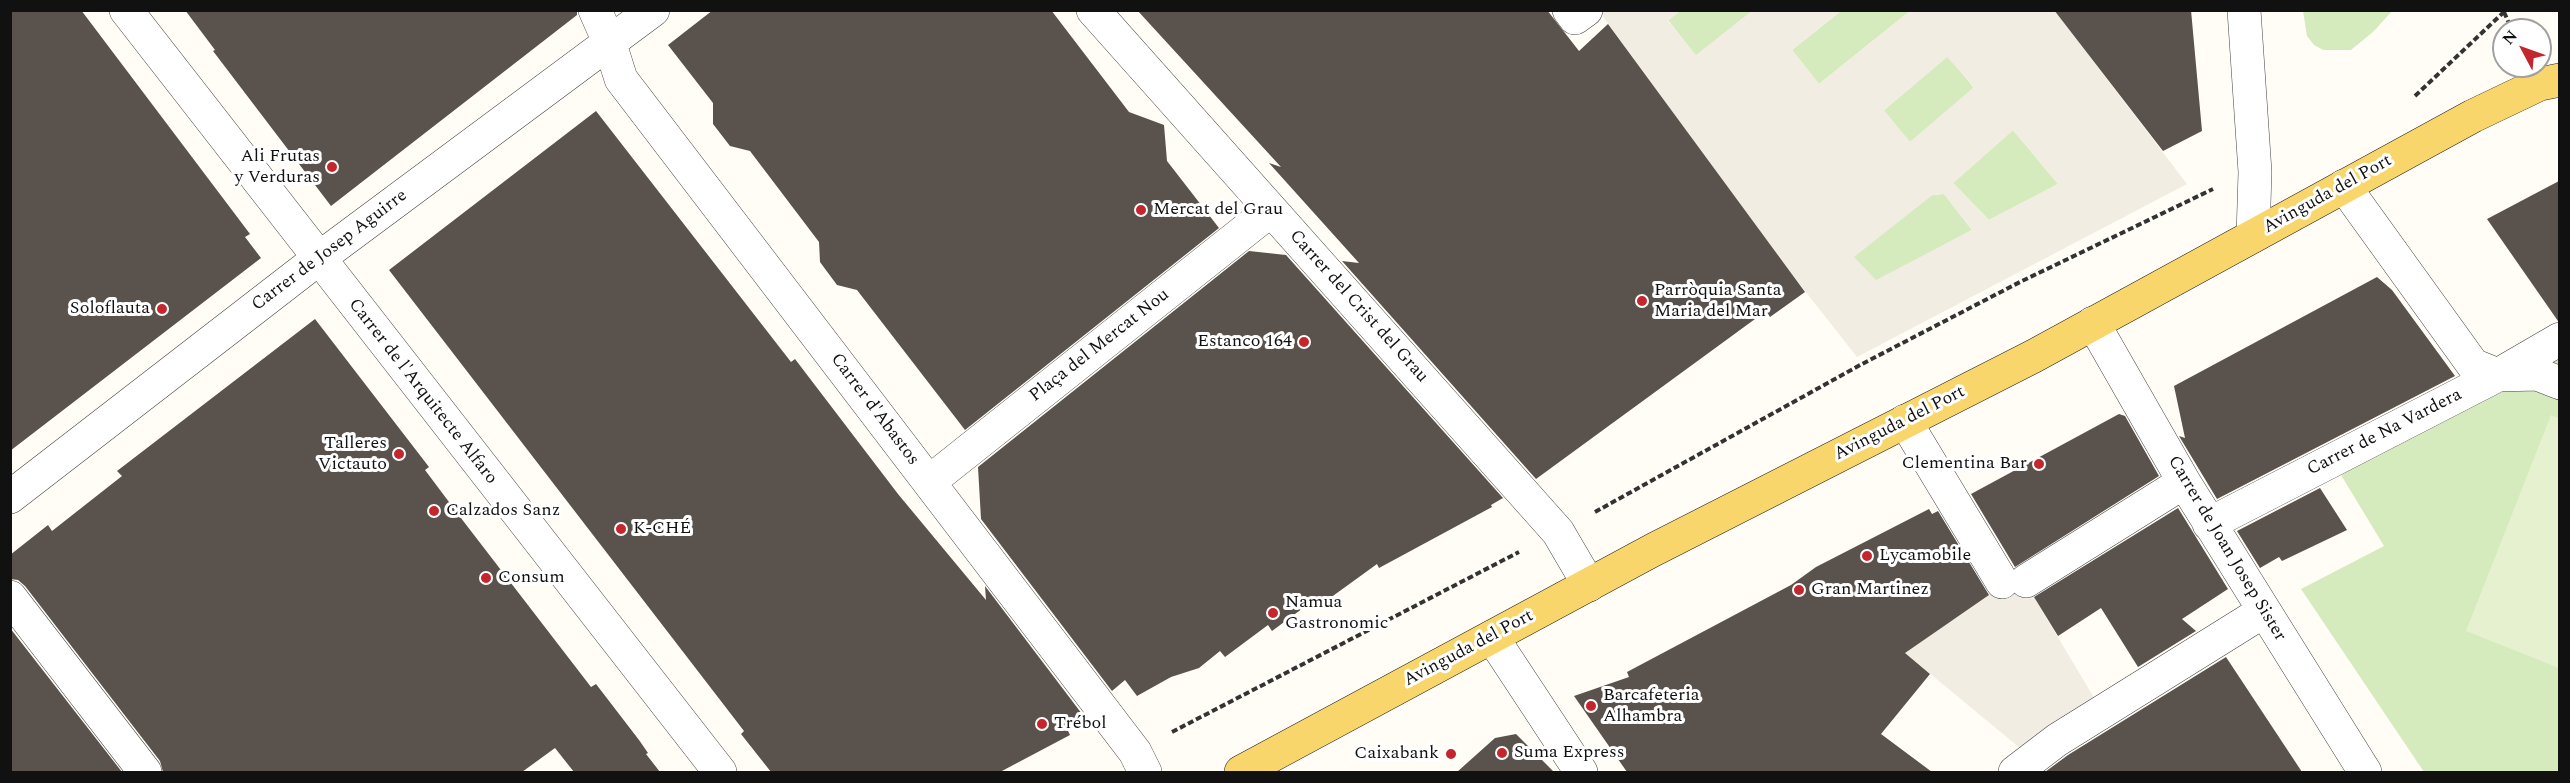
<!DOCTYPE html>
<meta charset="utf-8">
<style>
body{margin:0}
#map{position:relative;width:2570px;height:783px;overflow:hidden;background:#fffdf5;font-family:Spectral,serif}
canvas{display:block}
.frame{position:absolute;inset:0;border:12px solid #111;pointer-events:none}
.north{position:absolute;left:2492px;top:18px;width:60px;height:60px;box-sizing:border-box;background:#fff;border:2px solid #a0a0a0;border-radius:50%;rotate:311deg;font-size:16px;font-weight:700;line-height:24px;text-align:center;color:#111}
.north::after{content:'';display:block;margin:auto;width:21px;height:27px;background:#c4262e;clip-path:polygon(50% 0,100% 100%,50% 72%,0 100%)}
</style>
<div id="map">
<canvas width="2570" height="783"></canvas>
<div class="frame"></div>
<div class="north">N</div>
</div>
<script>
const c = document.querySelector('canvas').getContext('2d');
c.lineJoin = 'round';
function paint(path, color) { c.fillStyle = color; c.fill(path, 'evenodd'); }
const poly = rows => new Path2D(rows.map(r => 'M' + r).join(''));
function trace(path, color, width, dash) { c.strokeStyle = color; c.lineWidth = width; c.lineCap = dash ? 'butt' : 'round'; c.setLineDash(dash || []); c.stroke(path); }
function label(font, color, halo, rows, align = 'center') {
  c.font = font + ' Spectral,serif'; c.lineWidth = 6; c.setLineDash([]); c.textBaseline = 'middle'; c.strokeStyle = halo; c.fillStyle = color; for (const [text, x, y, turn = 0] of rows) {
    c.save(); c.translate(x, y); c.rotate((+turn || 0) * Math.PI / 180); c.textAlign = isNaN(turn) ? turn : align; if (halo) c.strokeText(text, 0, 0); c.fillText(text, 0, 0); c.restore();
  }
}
const green = poly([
 [1680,11,1752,11,1696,56,1668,20],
 [1841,11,1910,11,1819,84,1792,50],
 [2303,11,2303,10,2392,11,2374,31,2351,50,2323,50,2314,45,2307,36],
 [1948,56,1974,88,1910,142,1883,111],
 [2013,130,2058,184,1989,220,1953,183],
 [1944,194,1972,230,1876,281,1853,257,1932,195],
 [2559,359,2559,772,2424,772,2301,589,2384,546,2341,475,2537,374]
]);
const pitch = poly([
 [2551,415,2560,419,2559,668,2466,631]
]);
const plaza = poly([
 [1599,11,1680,11,1668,21,1696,55,1752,11,1841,11,1792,50,1819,84,1910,11,2055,11,2187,184,1857,357,1779,258],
 [1947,57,1974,87,1910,142,1884,110],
 [2013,130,2058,184,1989,220,1953,183],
 [1944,194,1972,230,1876,280,1854,257,1932,195],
 [2002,582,2032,594,2102,711,2032,758,1899,648,1953,620,1985,598]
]);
const building = poly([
 [10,10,81,10,250,234,245,237,261,258,10,451],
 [185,10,577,10,577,15,331,206,213,51,215,50],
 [713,10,1051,10,1129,112,1164,125,1167,161,1219,228,965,430,857,290,837,285,820,262,819,242,750,151,730,146,713,124,713,103,668,45],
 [1137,10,1547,10,1579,51,1608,24,1805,292,1770,317,1766,311,1536,479,1342,261,1359,263,1269,163,1281,167],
 [2054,10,2191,10,2202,131,2163,151],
 [596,111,791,362,795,359,898,494,986,600,985,586,1082,714,1066,727,1070,735,1000,772,771,772,741,734,744,731,389,270],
 [2559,181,2559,320,2558,321,2487,219],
 [1249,251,1286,255,1503,498,1491,505,1492,507,1379,568,1377,564,1319,606,1314,600,1272,631,1268,625,1225,657,1220,651,1199,668,1171,677,1137,696,1125,680,1112,691,981,519,978,467],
 [2377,277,2392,290,2455,376,2217,499,2179,436,2185,438,2174,386],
 [315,319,429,467,425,470,464,522,591,687,596,684,639,740,648,753,646,754,660,772,574,772,555,748,522,772,163,772,160,761,25,586,18,580,10,579,10,555,48,525,52,531,122,476,117,471],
 [2119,414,2125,416,2159,476,2015,567,1971,494],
 [2320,488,2347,530,2282,561,2279,557,2260,568,2237,531],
 [2178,508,2228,589,2182,619,2196,631,2138,667,2101,608,2058,636,2034,597],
 [1929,509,1932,514,1938,511,1989,595,1905,653,1930,674,1881,734,1932,772,1627,772,1574,696,1629,677,1627,672,1791,585,1816,567],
 [10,628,122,772,10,772],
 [2226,657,2302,772,2045,772,2068,755],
 [1516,734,1554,772,1457,772,1495,738]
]);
const path = poly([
 [2504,12,2512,30],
 [2415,96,2506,10],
 [1595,512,1862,364,2020,282,2213,189],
 [1172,732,1519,552]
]);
const minor = poly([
 [126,10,720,772],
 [595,10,610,44,621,79,1122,735,1135,752,1145,772],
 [1093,10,1558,532,1589,585],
 [1569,10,1575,18,1586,10],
 [2244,10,2255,172,2253,236],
 [2344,186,2473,365,2498,375,2537,374,2560,383],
 [2093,323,2184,482,2365,772],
 [1905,421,2002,582],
 [929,482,1271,210],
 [10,497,318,259,653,10],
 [2209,524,2498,375,2560,339],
 [2026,581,2184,482],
 [10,597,145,772],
 [1492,637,1581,772],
 [2015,772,2057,740,2264,611]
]);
const major = poly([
 [1241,772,1653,550,2034,356,2473,116,2540,84,2560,80]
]);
const markers = [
 [332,167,6,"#c4262e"],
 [1141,210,6,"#c4262e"],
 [1642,301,6,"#c4262e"],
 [162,309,6,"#c4262e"],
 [1304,342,6,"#c4262e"],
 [399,454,6,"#c4262e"],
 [2039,464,6,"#c4262e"],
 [434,511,6,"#c4262e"],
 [621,529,6,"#c4262e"],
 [1867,556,6,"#c4262e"],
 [486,578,6,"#c4262e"],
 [1799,590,6,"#c4262e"],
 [1273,613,6,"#c4262e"],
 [1591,706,6,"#c4262e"],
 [1042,724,6,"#c4262e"],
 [1502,753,6,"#c4262e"],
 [1451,754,6,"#c4262e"]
];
const poiNames = [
 ["Ali Frutas",320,157,"right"],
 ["y Verduras",320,178,"right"],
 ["Mercat del Grau",1153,210],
 ["Parròquia Santa",1654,291],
 ["Maria del Mar",1654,312],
 ["Soloflauta",150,309,"right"],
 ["Estanco 164",1292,342,"right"],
 ["Talleres",387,444,"right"],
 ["Victauto",387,465,"right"],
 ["Clementina Bar",2027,464,"right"],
 ["Calzados Sanz",446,511],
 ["K-CHÉ",633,529],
 ["Lycamobile",1879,556],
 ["Consum",498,578],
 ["Gran Martinez",1811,590],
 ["Namua",1285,603],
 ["Gastronomic",1285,624],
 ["Barcafeteria",1603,696],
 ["Alhambra",1603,717],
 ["Trébol",1054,724],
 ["Suma Express",1514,753],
 ["Caixabank",1439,754,"right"]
];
const streetNames = [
 ["Avinguda del Port",2328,195,-29],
 ["Carrer de Josep Aguirre",330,251,-37],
 ["Carrer del Crist del Grau",1358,307,48],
 ["Plaça del Mercat Nou",1100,346,-38],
 ["Carrer de l'Arquitecte Alfaro",422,392,52],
 ["Carrer d'Abastos",874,410,53],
 ["Avinguda del Port",1900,424,-27],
 ["Carrer de Na Vardera",2385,433,-27],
 ["Carrer de Joan Josep Sister",2226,549,59],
 ["Avinguda del Port",1469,649,-28]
];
paint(green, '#d5ebbd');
paint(pitch, '#e6f2cf');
paint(plaza, '#f1ede2');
paint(building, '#5a524d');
trace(minor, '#444', 34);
trace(major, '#222', 34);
trace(path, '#333', 4, [6, 3]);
trace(minor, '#fff', 33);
trace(major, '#f9d66b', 33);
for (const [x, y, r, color] of markers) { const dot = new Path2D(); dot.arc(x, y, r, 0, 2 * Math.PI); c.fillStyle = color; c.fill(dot); trace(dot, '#fff', 2); }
label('18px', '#111', '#fff', poiNames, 'left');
label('18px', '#111', '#fff', streetNames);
</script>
